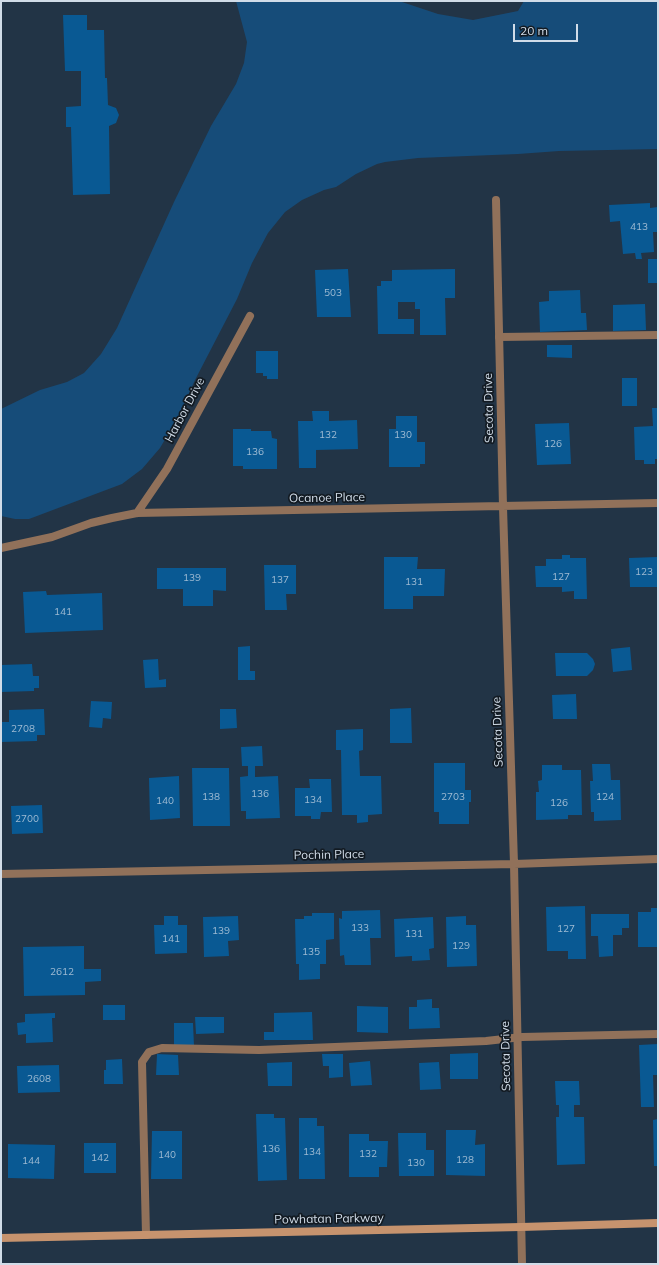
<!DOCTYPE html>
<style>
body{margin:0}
#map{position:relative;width:659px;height:1265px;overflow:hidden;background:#223446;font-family:Mulish,sans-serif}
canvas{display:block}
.frame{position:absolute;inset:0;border:2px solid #d1dce8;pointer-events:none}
.scale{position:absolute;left:513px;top:24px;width:65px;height:18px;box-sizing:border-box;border:2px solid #d1dce8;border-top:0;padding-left:5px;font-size:12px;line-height:14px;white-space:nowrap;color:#d1dce8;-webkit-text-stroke:3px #131b23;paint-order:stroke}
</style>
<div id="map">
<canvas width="659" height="1265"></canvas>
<div class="frame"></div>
<div class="scale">20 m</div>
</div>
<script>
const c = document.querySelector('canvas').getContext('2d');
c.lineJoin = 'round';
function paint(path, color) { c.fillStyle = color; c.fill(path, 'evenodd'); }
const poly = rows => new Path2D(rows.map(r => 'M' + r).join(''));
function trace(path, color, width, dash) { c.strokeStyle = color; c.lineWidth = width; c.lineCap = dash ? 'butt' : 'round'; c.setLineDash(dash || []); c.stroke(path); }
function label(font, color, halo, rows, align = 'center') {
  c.font = font + ' Mulish,sans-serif'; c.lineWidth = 3.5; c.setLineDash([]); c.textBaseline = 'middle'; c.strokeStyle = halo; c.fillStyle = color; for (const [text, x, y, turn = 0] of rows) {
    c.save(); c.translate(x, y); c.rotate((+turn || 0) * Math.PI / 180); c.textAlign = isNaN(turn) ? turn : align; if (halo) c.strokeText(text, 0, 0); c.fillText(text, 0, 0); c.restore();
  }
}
const water = poly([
 [236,1,399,1,438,14,473,20,518,11,524,1,658,1,658,149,559,151,518,154,418,158,385,162,377,164,356,174,336,187,324,190,302,200,285,212,268,233,252,263,237,299,195,380,177,419,160,448,142,469,122,484,29,519,15,519,1,516,1,409,40,390,67,382,84,373,101,354,117,328,174,202,211,126,236,84,244,63,247,42]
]);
const building = poly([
 [63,15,87,15,87,30,104,30,105,78,107,78,108,105,116,108,119,115,116,123,109,126,110,194,73,195,71,127,66,127,66,107,81,106,81,71,65,71],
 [650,203,650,208,658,207,658,232,653,232,654,252,641,253,642,259,636,259,635,253,623,254,620,221,610,222,609,205],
 [648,259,658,259,658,283,648,283],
 [348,269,351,317,317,317,315,270],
 [455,269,455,298,445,298,446,335,420,335,420,309,415,309,415,302,398,302,398,319,414,319,414,334,378,334,377,286,381,286,381,281,392,281,392,270],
 [580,290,581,313,586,313,587,330,540,332,539,302,549,301,549,291],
 [645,304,646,330,613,331,613,305],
 [547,345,572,345,572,358,547,357],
 [256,351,278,351,278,379,267,379,267,376,263,376,263,373,256,373],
 [622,378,637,378,637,406,622,406],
 [652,408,658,408,658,459,655,459,655,464,644,464,644,460,635,460,634,427,653,426],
 [312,411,329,411,329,421,357,420,358,449,316,450,316,468,299,468,298,421,313,421],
 [396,416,417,416,417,442,425,442,425,464,420,464,420,467,389,467,389,429,396,429],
 [569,423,571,464,537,465,535,424],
 [233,429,251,429,251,431,271,431,272,438,277,439,277,469,243,469,243,466,233,466],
 [562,555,570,555,570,558,586,558,587,599,574,599,574,591,562,592,562,587,536,587,535,566,546,566,546,559,562,559],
 [384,557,418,557,417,569,445,569,444,596,413,596,413,609,384,609],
 [658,557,658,587,630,587,629,558],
 [264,565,296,565,296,594,286,594,287,610,265,610],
 [157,568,226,568,226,591,213,590,213,606,183,606,183,589,157,589],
 [46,591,47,595,102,593,103,630,25,633,23,592],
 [250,646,250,671,255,671,255,680,238,680,238,647],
 [630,647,632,670,613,672,611,649],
 [555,653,587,653,593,659,595,664,593,670,587,676,556,676],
 [158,659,159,680,166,679,166,687,145,688,143,660],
 [32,664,33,676,39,676,39,688,34,688,34,691,1,692,1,665],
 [576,694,577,719,553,719,552,695],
 [91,701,112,702,111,719,103,718,102,728,89,727],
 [411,708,412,743,390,743,390,709],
 [44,709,45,735,37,735,37,741,1,742,1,722,9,722,9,710],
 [220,709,236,709,237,728,220,729],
 [363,729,363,750,359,751,360,776,381,776,382,814,368,815,368,822,357,823,357,815,342,815,341,750,336,750,336,730],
 [262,746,263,766,255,766,255,777,278,776,280,818,246,819,246,811,241,811,240,777,248,776,248,766,242,766,241,747],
 [434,763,465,763,465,790,471,790,471,802,469,802,469,824,439,824,439,812,434,812],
 [592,764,610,764,611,780,620,780,621,820,594,821,594,812,591,812,590,781,593,781],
 [542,765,562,765,562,770,581,770,582,815,568,815,568,819,536,820,536,792,539,792,538,781,542,780],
 [192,768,229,768,230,826,193,826],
 [179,776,180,818,150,820,149,778],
 [309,779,331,779,332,812,321,812,320,819,311,819,311,816,295,816,295,788,310,788],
 [42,805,43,833,12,834,11,806],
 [585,906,586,959,568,959,568,951,547,951,546,907],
 [651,908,658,908,658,947,638,947,638,912,651,912],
 [380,910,381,938,370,938,371,965,345,965,344,955,340,956,339,918,342,919,342,911],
 [312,913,334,913,334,939,326,940,326,964,320,964,320,979,299,980,299,964,296,964,295,919,304,919,304,916,312,916],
 [591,914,629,914,629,928,622,928,622,935,613,935,613,956,599,957,598,936,591,936],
 [164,916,178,916,178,925,187,925,187,953,155,954,154,925,164,925],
 [238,916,239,940,228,941,229,956,204,957,203,917],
 [466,916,466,925,476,925,477,966,447,967,446,917],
 [433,917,434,948,429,949,430,960,412,961,412,956,395,957,394,919],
 [84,946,84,969,101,969,101,981,85,982,85,995,24,996,23,947],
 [432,999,432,1008,439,1008,440,1028,409,1029,409,1007,417,1007,417,1000],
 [103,1005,125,1005,125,1020,103,1020],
 [357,1006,388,1007,388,1033,357,1032],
 [312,1012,313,1040,264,1040,264,1032,274,1032,274,1013],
 [55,1013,55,1018,52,1018,53,1042,26,1043,26,1034,18,1035,17,1023,25,1022,25,1014],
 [195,1017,224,1017,224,1033,196,1034],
 [174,1023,193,1023,194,1046,174,1047],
 [658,1044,658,1075,653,1075,654,1107,641,1107,639,1045],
 [478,1053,478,1079,450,1079,450,1054],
 [157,1054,178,1055,179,1075,156,1075],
 [322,1054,343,1054,343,1077,329,1078,329,1066,323,1066],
 [122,1059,123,1084,104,1084,104,1070,106,1070,106,1060],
 [370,1061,372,1085,351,1086,349,1063],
 [292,1062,292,1086,268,1086,267,1063],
 [439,1062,441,1089,420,1090,419,1063],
 [59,1065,60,1092,18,1093,17,1066],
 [555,1081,579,1081,580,1105,574,1105,574,1117,584,1117,585,1164,557,1165,556,1117,559,1117,559,1105,556,1105],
 [256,1114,274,1114,274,1118,285,1118,287,1180,258,1181],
 [299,1118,317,1118,317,1126,324,1126,325,1179,299,1179],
 [658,1119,658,1166,654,1166,653,1120],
 [446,1130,476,1130,475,1145,485,1144,485,1176,446,1175],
 [152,1131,182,1131,182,1179,151,1179],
 [398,1133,426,1133,426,1150,434,1150,434,1176,399,1176],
 [349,1134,369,1134,369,1141,388,1141,387,1167,379,1167,379,1177,349,1177],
 [84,1143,116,1143,116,1173,84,1173],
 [8,1144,55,1145,54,1179,8,1178]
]);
const lane = poly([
 [499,337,658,335],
 [146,1235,142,1062,149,1052,162,1048,259,1050,486,1041,522,1037,658,1034]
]);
const street = poly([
 [496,200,503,507,514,864,522,1264],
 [137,513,167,469,250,316],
 [1,548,52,537,91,523,112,518,137,513,658,503],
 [1,874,514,864,658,859]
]);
const secondary = poly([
 [1,1238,521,1227,658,1223]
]);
const numberNames = [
 ["413",639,227],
 ["503",333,293],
 ["132",328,435],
 ["130",403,435],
 ["126",553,444],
 ["136",255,452],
 ["123",644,572],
 ["127",561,577],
 ["139",192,578],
 ["137",280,580],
 ["131",414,582],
 ["141",63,612],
 ["2708",23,729],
 ["136",260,794],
 ["138",211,797],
 ["2703",453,797],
 ["124",605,797],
 ["134",313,800],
 ["140",165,801],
 ["126",559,803],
 ["2700",27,819],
 ["133",360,928],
 ["127",566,929],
 ["139",221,931],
 ["131",414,934],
 ["141",171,939],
 ["129",461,946],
 ["135",311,952],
 ["2612",62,972],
 ["2608",39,1079],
 ["136",271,1149],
 ["134",312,1152],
 ["132",368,1154],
 ["140",167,1155],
 ["142",100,1158],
 ["128",465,1160],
 ["144",31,1161],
 ["130",416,1163]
];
const streetNames = [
 ["Secota Drive",489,408,-91],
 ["Harbor Drive",185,410,-62],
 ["Ocanoe Place",327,498,-1],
 ["Secota Drive",498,732,-92],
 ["Pochin Place",329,855,-1],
 ["Secota Drive",506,1056,-91],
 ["Powhatan Parkway",329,1219,-1]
];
paint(water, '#164c79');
paint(building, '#095993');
trace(lane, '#91715a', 8);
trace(street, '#91715a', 8);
trace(secondary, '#c6936e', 8);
label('10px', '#9fbbd3', null, numberNames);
label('12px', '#d1dce8', '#131b23', streetNames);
</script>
